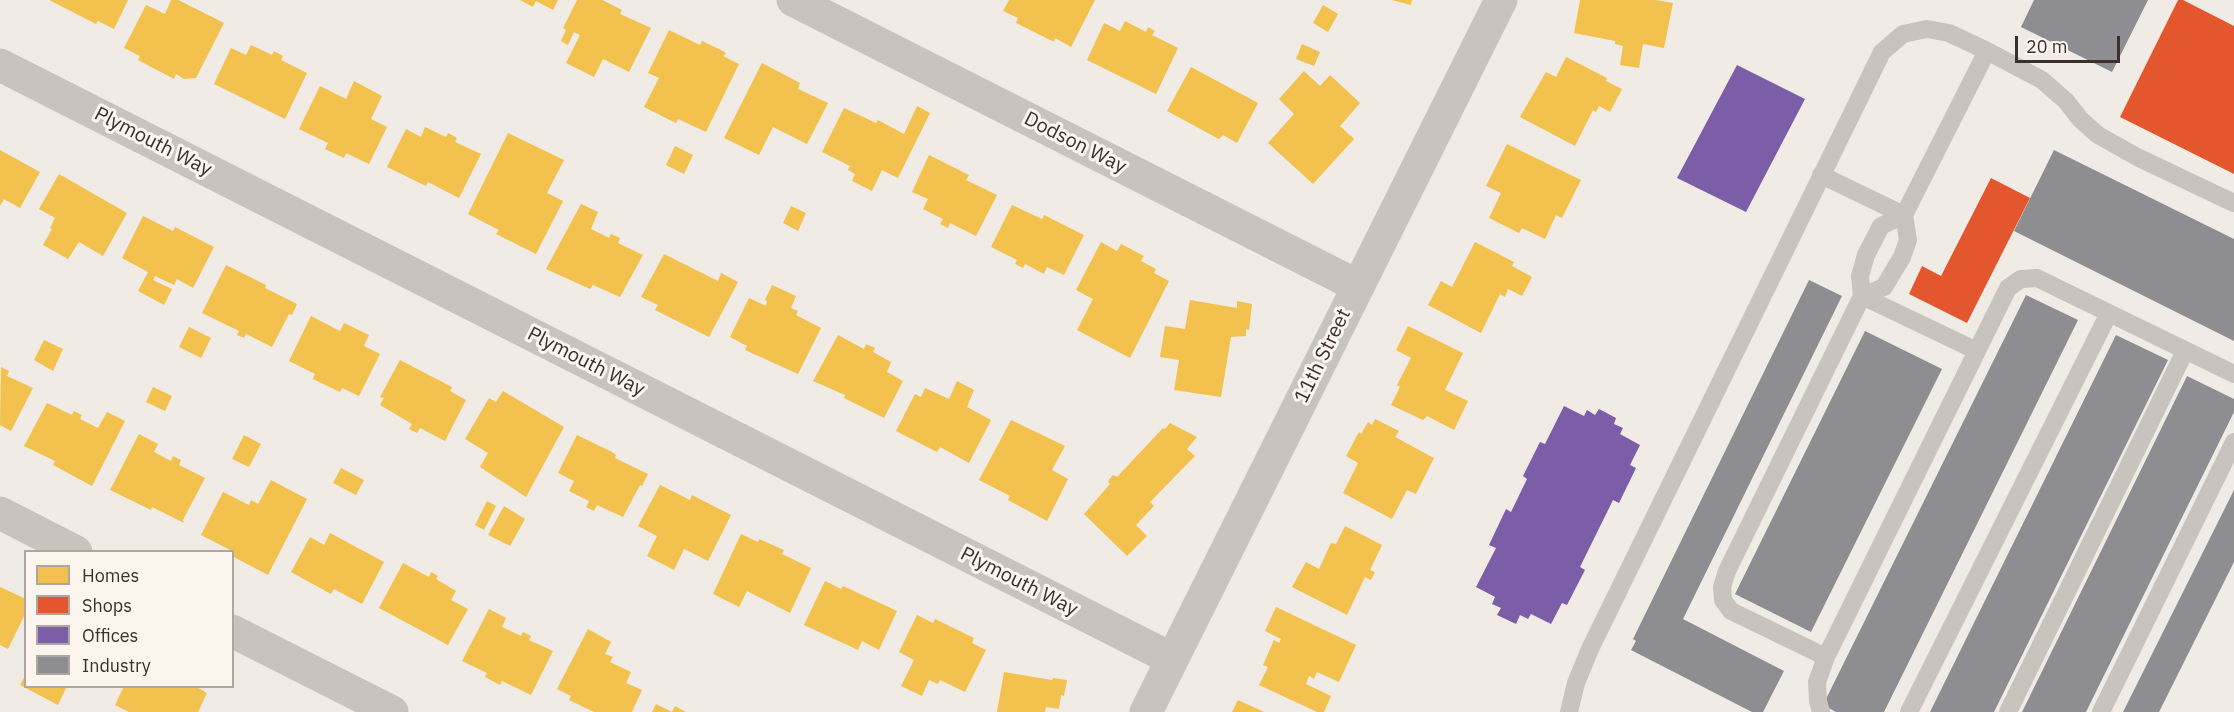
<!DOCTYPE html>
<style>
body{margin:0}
#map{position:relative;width:2234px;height:712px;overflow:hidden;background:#f0ebe5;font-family:"IBM Plex Sans",sans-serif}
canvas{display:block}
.legend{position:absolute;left:24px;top:550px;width:210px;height:138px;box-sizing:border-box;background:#fbf5ee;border:2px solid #aea6a0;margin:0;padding:8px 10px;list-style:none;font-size:18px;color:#3b302b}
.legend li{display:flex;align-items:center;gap:12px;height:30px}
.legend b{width:30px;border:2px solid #aea6a0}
.scale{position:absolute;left:2015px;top:36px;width:105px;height:27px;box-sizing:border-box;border:3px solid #3b302b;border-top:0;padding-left:8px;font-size:18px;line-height:21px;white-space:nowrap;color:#3b302b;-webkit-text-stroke:4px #fbf5ee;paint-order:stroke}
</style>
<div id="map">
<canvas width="2234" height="712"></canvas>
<ul class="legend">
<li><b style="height:16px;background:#f2c14e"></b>Homes</li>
<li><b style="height:16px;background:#e4572e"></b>Shops</li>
<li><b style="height:16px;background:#7b5ea7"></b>Offices</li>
<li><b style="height:16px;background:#8d8d92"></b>Industry</li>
</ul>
<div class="scale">20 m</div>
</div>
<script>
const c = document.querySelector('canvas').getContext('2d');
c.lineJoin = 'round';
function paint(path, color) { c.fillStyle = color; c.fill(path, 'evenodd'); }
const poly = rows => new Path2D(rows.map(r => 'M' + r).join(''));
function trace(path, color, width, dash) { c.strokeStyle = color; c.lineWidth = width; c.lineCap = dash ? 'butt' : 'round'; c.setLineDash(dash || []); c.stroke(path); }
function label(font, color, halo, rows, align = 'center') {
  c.font = font + ' "IBM Plex Sans",sans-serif'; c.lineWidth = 6; c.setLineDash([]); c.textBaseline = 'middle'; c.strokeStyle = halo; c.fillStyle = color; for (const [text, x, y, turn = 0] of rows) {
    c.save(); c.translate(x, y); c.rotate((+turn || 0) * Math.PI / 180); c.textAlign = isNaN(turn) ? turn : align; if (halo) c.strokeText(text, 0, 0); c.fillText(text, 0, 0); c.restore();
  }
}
const homes = poly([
 [49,0,128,0,114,29,98,21,96,24],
 [171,0,178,0,224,23,196,78,184,79,176,74,174,79,138,60,140,56,124,48,146,5,165,14],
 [520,0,558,0,553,10,536,1,533,7],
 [577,0,602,0,622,10,620,14,651,28,629,72,603,59,594,77,566,63,580,35,574,32,568,45,561,41,566,30,563,28],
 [1009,0,1095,0,1071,47,1055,38,1054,42,1016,23,1018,18,1003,11],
 [1392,0,1412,0,1411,5],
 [1580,0,1656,0,1673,3,1664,48,1643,44,1639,68,1620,65,1623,46,1615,44,1615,41,1574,33],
 [1323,5,1338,14,1328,32,1313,23],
 [1125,21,1146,32,1148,27,1155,31,1152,35,1178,48,1156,94,1087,60,1104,23,1120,31],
 [669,30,700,45,702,41,723,51,726,53,723,56,739,64,706,132,678,119,676,123,644,107,659,78,648,73],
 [1302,44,1320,52,1314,66,1296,59],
 [251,45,272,55,274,51,283,56,281,60,307,73,285,119,214,84,231,48,246,55],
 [1566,57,1607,78,1606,81,1622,89,1610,112,1599,106,1596,112,1593,110,1575,146,1520,117,1546,72,1556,77],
 [762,63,800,83,798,89,828,103,807,144,773,127,759,155,724,138],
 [1191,67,1258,103,1237,143,1223,135,1219,139,1167,111],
 [1304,71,1320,86,1330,75,1360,103,1340,126,1354,139,1313,184,1268,143,1294,114,1279,99],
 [354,81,382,96,371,119,387,127,369,164,346,153,344,158,325,149,328,143,299,129,320,86,346,99],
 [917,106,930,113,898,178,882,170,872,191,852,181,855,174,848,170,850,166,822,152,844,108,876,123,878,120,904,134],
 [425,127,446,137,448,133,457,138,455,142,481,154,459,198,428,182,426,186,387,167,406,129,421,137],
 [508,133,564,160,547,193,563,201,536,254,496,234,499,230,468,214],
 [1507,144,1581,180,1562,218,1556,215,1545,239,1522,228,1519,233,1489,218,1501,193,1486,186],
 [675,146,693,155,684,174,666,165],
 [0,150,40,172,20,208,4,199,0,206],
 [929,155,969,175,966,180,997,195,976,236,950,223,948,228,940,224,943,219,923,209,928,199,912,192],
 [59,174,127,213,103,256,79,242,68,259,43,245,52,229,50,228,55,218,39,209],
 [581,204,598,212,591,229,609,238,611,234,620,238,618,243,643,255,620,297,593,285,590,289,546,269],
 [1012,205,1042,219,1044,215,1084,235,1064,275,1047,267,1044,274,1025,264,1023,268,1015,264,1017,260,991,247],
 [791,206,806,213,798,231,783,223],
 [143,216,173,231,175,227,214,247,193,288,177,279,174,285,155,276,153,280,172,289,164,305,138,291,148,272,122,258],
 [1101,242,1117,251,1121,244,1144,256,1141,261,1156,269,1154,273,1169,281,1130,358,1077,330,1093,299,1076,290],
 [1475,242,1514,262,1512,266,1532,277,1522,296,1508,289,1505,297,1500,294,1481,333,1428,305,1441,281,1452,287],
 [664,254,718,281,721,273,738,282,709,337,655,310,658,305,641,297],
 [226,265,266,285,265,288,297,304,292,315,289,314,272,347,246,334,244,338,237,335,239,331,202,313],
 [772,285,796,296,791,308,798,311,796,315,821,328,798,374,745,350,747,346,730,337,749,298,766,306,767,301,765,300],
 [1190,300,1237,308,1237,301,1252,304,1249,330,1246,329,1246,336,1231,337,1221,397,1174,390,1179,360,1160,357,1165,326,1185,329],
 [311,316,340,331,344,323,369,335,364,346,380,354,359,396,342,388,340,392,313,379,315,374,289,361],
 [1408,326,1463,353,1445,390,1468,401,1454,430,1427,416,1423,420,1391,405,1400,387,1397,385,1411,358,1396,350],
 [189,327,211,338,201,358,179,347],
 [838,335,864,349,866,344,875,348,873,352,891,362,887,372,903,381,884,418,844,398,845,395,813,381],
 [44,340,63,349,53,371,34,360],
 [400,360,452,387,450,391,466,400,445,441,420,428,417,433,409,429,412,424,380,405,384,398,380,397],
 [1,367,9,371,7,376,33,388,11,431,0,425],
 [957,381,974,390,967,407,991,420,969,463,940,447,937,452,896,431,915,394,921,397,925,388,949,399],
 [153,387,172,396,165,411,146,402],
 [503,391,564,427,526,497,480,467,488,453,465,439,489,398,496,402],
 [47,403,72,415,74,411,82,415,80,419,98,428,107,412,125,421,92,486,53,465,55,461,24,446],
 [1375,419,1399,431,1395,437,1434,458,1416,494,1407,490,1392,519,1343,493,1358,463,1346,456,1359,432,1361,434,1368,422,1372,425],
 [1011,420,1065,446,1052,470,1068,479,1047,521,1008,500,1010,496,979,480],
 [1170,423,1197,437,1187,449,1195,456,1150,502,1154,506,1136,525,1147,536,1127,556,1084,514,1110,484,1108,481,1113,475,1117,477,1163,428,1165,429],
 [139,434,158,444,154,452,171,461,173,456,181,460,179,465,205,478,183,520,184,523,152,507,151,510,110,490],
 [244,435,261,444,249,467,232,459],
 [577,435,612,452,616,455,615,458,648,474,642,486,640,485,623,517,597,505,594,511,586,507,589,501,569,491,574,481,558,473],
 [341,468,364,480,356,495,333,483],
 [271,480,307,499,268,575,232,556,232,552,230,552,230,550,201,535,223,492,249,505,251,500,258,504],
 [660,485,690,500,692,495,731,515,708,561,684,549,674,570,647,556,657,536,638,526],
 [487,501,496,506,484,530,475,525],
 [504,506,525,519,510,546,488,535],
 [1345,526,1382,545,1370,570,1375,572,1371,580,1365,577,1347,615,1292,587,1306,562,1319,569,1331,543,1336,544],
 [330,533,384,562,362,604,334,589,331,594,291,572,310,537,324,545],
 [741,534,758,542,759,539,784,550,782,554,811,568,790,613,747,591,739,607,713,594],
 [403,563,429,577,431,572,438,576,436,579,456,591,451,600,468,609,448,645,379,608],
 [825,581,841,589,843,586,897,611,879,650,862,641,858,650,804,625],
 [0,587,26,599,26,612,8,649,0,645],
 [1276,607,1356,645,1339,682,1317,672,1314,679,1309,676,1306,684,1331,696,1324,712,1317,712,1259,685,1268,667,1263,665,1274,640,1279,643,1281,639,1265,631],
 [489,609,506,618,502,627,521,636,523,632,531,636,529,640,553,651,531,695,502,681,500,685,485,677,487,673,462,661],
 [917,615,933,623,935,619,974,638,972,643,986,650,965,692,940,680,938,684,929,680,922,696,901,686,914,660,899,652],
 [588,629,611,642,605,654,613,657,610,662,631,672,626,683,642,690,632,712,594,712,569,700,571,696,557,689],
 [1004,672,1052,680,1053,678,1067,680,1064,696,1061,695,1059,709,1046,707,1045,712,997,712],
 [26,674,26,686,67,686,58,705,20,685],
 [124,686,195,686,207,693,198,712,129,712,115,705],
 [1238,700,1264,712,1232,712],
 [656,704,672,712,652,712],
 [675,706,686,712,672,712]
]);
const shops = poly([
 [2178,0,2183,0,2234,26,2234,174,2120,117],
 [1991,178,2030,198,1967,323,1909,294,1922,266,1941,276]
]);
const offices = poly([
 [1737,65,1805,99,1746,212,1677,178],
 [1564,406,1584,416,1587,410,1595,415,1599,409,1616,418,1614,424,1623,428,1620,434,1640,445,1630,465,1636,468,1619,503,1613,500,1580,567,1585,570,1567,605,1562,603,1551,624,1531,614,1528,619,1520,615,1516,624,1497,615,1501,608,1492,604,1495,597,1476,587,1496,548,1489,545,1506,509,1511,512,1527,479,1523,476,1540,442,1545,444]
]);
const industry = poly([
 [2034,0,2148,0,2112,72,2021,27],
 [2054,150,2234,239,2234,341,2014,231],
 [1809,280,1842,296,1683,619,1784,671,1763,712,1752,712,1631,650,1636,641,1633,639],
 [2026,295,2078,320,1884,712,1836,712,1823,705],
 [1865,331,1942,369,1811,632,1735,594],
 [2116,335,2168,360,1994,712,1930,712],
 [2187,376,2234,399,2234,412,2086,712,2022,712],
 [2234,490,2234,562,2159,712,2123,712]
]);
const service = poly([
 [1821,175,1904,215,1987,51],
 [1904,215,1908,240,1902,257,1884,287,1862,296,1860,276,1866,255,1881,226,1904,215],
 [1826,657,1731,611,1723,600,1722,587,1727,571,1862,296,1977,351],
 [1569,712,1576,683,1590,649,1882,52,1903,34,1927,29,1949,33,1987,51,2042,80,2066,101,2080,119,2098,135,2137,157,2234,203],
 [1821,712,1818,701,1817,682,1826,657,2008,288,2021,279,2037,278,2234,374],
 [1909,712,2109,313],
 [2008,712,2185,351],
 [2101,712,2234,442]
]);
const minor = poly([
 [793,0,1358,286],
 [0,65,1172,659],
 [0,513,76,552],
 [232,631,392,712],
 [1146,712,1501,0]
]);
const streetNames = [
 ["Plymouth Way",153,142,27],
 ["Dodson Way",1075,143,27],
 ["11th Street",1323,356,-64],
 ["Plymouth Way",586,362,27],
 ["Plymouth Way",1019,582,27]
];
paint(homes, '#f2c14e');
paint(shops, '#e4572e');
paint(offices, '#7b5ea7');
paint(industry, '#8d8d92');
trace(service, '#c9c3be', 18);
trace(minor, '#c9c3be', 33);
label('20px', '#3b302b', '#fbf5ee', streetNames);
</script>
